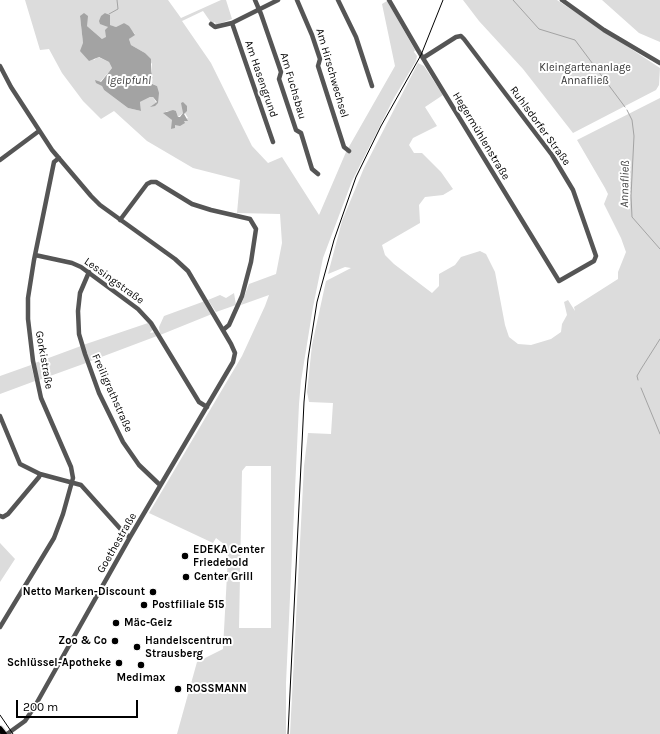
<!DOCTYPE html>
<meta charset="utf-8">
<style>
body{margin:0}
#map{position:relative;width:660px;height:734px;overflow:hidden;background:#fff;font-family:Karla,sans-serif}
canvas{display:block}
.scale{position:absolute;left:16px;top:700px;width:122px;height:18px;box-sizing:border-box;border:2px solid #000;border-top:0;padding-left:5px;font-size:12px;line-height:14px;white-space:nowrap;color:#000;-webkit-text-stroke:3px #fff;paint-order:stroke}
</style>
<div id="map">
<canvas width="660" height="734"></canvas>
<div class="scale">200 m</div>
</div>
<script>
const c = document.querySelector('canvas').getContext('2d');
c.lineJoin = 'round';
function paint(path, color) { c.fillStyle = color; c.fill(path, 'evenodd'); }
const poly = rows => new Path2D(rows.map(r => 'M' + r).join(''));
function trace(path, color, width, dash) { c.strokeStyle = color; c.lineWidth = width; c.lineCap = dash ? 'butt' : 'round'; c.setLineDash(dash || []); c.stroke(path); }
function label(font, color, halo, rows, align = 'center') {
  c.font = font + ' Karla,sans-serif'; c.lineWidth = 4; c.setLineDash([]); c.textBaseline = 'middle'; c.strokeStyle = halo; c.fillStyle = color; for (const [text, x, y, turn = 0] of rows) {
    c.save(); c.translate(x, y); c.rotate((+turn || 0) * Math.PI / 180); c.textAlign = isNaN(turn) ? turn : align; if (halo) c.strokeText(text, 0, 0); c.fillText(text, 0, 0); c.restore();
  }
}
const green = poly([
 [25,0,168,0,181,18,221,0,226,0,232,19,216,25,215,22,212,24,203,11,182,21,211,63,252,146,268,163,282,157,319,215,346,152,395,66,382,4,387,1,415,50,414,52,417,56,416,61,394,98,352,181,323,258,313,307,301,381,299,404,286,683,286,734,177,734,197,662,223,649,228,556,226,550,223,548,225,545,216,538,213,543,149,513,242,356,265,306,269,295,241,305,249,284,276,274,282,243,280,214,237,213,240,180,193,168,147,141,114,111,101,119,83,101,62,73,49,49,40,50],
 [105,13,110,15,109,25,116,27,124,23,135,34,129,39,131,45,145,53,152,64,151,71,153,78,150,81,151,83,157,86,157,104,153,97,150,97,140,102,141,111,128,108,104,90,100,82,112,68,109,62,98,57,94,60,83,43,80,16,87,26,102,39,106,38,108,27,105,25],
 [183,110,188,118,184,120,184,123,175,125,172,129,172,120,166,111,176,111,178,117,183,113],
 [246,466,271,466,271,628,239,628,242,471],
 [463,0,557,0,660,68,659,85,656,90,573,133,523,69,479,21],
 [602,0,660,0,660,42,639,33],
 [418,63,424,66,443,95,425,107,437,126,413,138,409,145,414,153,422,153,441,172,453,189,443,195,425,197,419,205,420,223,382,245,385,255,394,264,432,293,439,286,439,274,455,265,461,257,480,251,486,254,495,272,505,325,509,337,518,344,531,345,551,339,561,332,562,324,567,315,564,302,568,300,575,311,574,307,618,279,618,272,626,252,621,238,604,204,608,194,605,188,577,140,660,98,660,734,290,734,304,466,308,433,331,434,333,403,309,402,307,392,312,345,326,281,351,268,345,267,328,274,342,221,364,168],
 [234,293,236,305,216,312,208,300,220,295,226,298],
 [205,301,212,314,160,335,159,327,164,316],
 [148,323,153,329,150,333,155,332,157,336,88,362,83,345],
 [81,346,86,363,39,380,35,363],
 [31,365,35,381,0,394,0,376],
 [0,543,15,559,0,582]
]);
const water = poly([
 [84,13,88,16,87,26,102,39,106,37,105,30,108,27,100,24,99,21,101,16,105,13,110,15,110,25,116,27,124,23,129,26,135,35,129,39,131,45,145,53,151,59,151,71,153,78,150,81,150,83,157,86,159,93,158,103,155,106,150,107,157,102,153,97,150,97,140,102,141,111,128,108,104,90,102,86,96,83,95,80,101,82,112,68,109,62,99,57,89,61,80,51,83,43,80,16],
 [183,102,187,106,187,111,184,114,188,121,184,121,185,123,180,126,175,125,175,128,171,129,172,120,163,113,173,110,176,111,178,117,180,117,183,113,181,103]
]);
const stream = poly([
 [513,0,539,29,575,40,625,107],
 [109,14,118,9,117,0],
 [627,110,632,120,634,136,631,196,632,217,660,249],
 [638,380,637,376,641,369,660,339],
 [641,388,660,434]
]);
const minor = poly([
 [255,0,261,14,281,72,279,79,296,130,301,133,312,169,318,174],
 [297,0,312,35,320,59,318,66,344,147,349,151],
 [338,0,356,37,372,86],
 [389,0,418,50,559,281,594,261,596,256,573,190,552,155,464,39,461,36,456,37,423,58],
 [562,0,604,30,660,63],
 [232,23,273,142],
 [211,24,215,27,232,23,278,0],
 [0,66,11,87,52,150,91,196,100,205,175,259,188,271,231,344,235,353,233,362,130,537,35,706,25,721,7,734],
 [0,160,39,131],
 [120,220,147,184,151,182,156,182,192,204,211,210,250,219,256,229,251,262,242,296,229,325,223,330],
 [35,255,72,263,81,267,138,309,151,323,199,402,207,407],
 [89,272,80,293,78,311,79,334,85,354,99,393,123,442,139,465,160,485],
 [0,416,20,464,40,474,81,485,125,534,130,537],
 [0,516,3,517,8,514,39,477,40,474],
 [0,627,54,538,63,514,73,478,71,467,41,398,33,361,28,319,28,298,34,260,54,162,59,158]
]);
const major = poly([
 [0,729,4,734]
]);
const tram = poly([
 [0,715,13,734],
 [288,734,304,402,308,359,317,302,334,240,356,177,381,126,421,55,443,0]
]);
const markers = [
 [185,556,4,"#000"],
 [186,577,4,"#000"],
 [153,592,4,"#000"],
 [144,605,4,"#000"],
 [116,623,4,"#000"],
 [115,641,4,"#000"],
 [137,647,4,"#000"],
 [119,663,4,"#000"],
 [141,665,4,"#000"],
 [178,689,4,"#000"]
];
const parkNames = [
 ["Kleingartenanlage",585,68],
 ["Annafließ",585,81]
];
const streetNames = [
 ["Am Hirschwechsel",332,73,74],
 ["Am Hasengrund",261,79,71],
 ["Am Fuchsbau",293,86,74],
 ["Ruhlsdorfer Straße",540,126,54],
 ["Hegermühlenstraße",481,136,59],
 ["Lessingstraße",114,281,36],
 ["Gorkistraße",44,360,80],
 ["Freiligrathstraße",112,393,66],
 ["Goethestraße",117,543,-60]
];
const poiNames = [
 ["EDEKA Center",193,550],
 ["Friedebold",193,563],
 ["Center Grill",194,577],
 ["Netto Marken-Discount",145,592,"right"],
 ["Postfiliale 515",152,605],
 ["Mäc-Geiz",124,623],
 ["Zoo & Co",107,641,"right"],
 ["Handelscentrum",145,641],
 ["Strausberg",145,654],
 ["Schlüssel-Apotheke",111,663,"right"],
 ["Medimax",141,678,"center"],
 ["ROSSMANN",186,689]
];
const waterNames = [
 ["Igelpfuhl",129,81],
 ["Annafließ",625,184,-89]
];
paint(green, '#dcdcdc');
paint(water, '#a3a3a3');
trace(stream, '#a3a3a3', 1);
trace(major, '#dbdbdb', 8);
trace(minor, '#555', 4.5);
trace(major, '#000', 5.5);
trace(tram, '#000', 1);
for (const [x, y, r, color] of markers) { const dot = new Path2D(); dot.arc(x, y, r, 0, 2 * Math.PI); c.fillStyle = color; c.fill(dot); trace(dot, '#fff', 1.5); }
label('11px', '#333', '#fff', parkNames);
label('11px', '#000', '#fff', streetNames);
label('bold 11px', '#000', '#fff', poiNames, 'left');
label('italic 12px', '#444', '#fff', waterNames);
</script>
